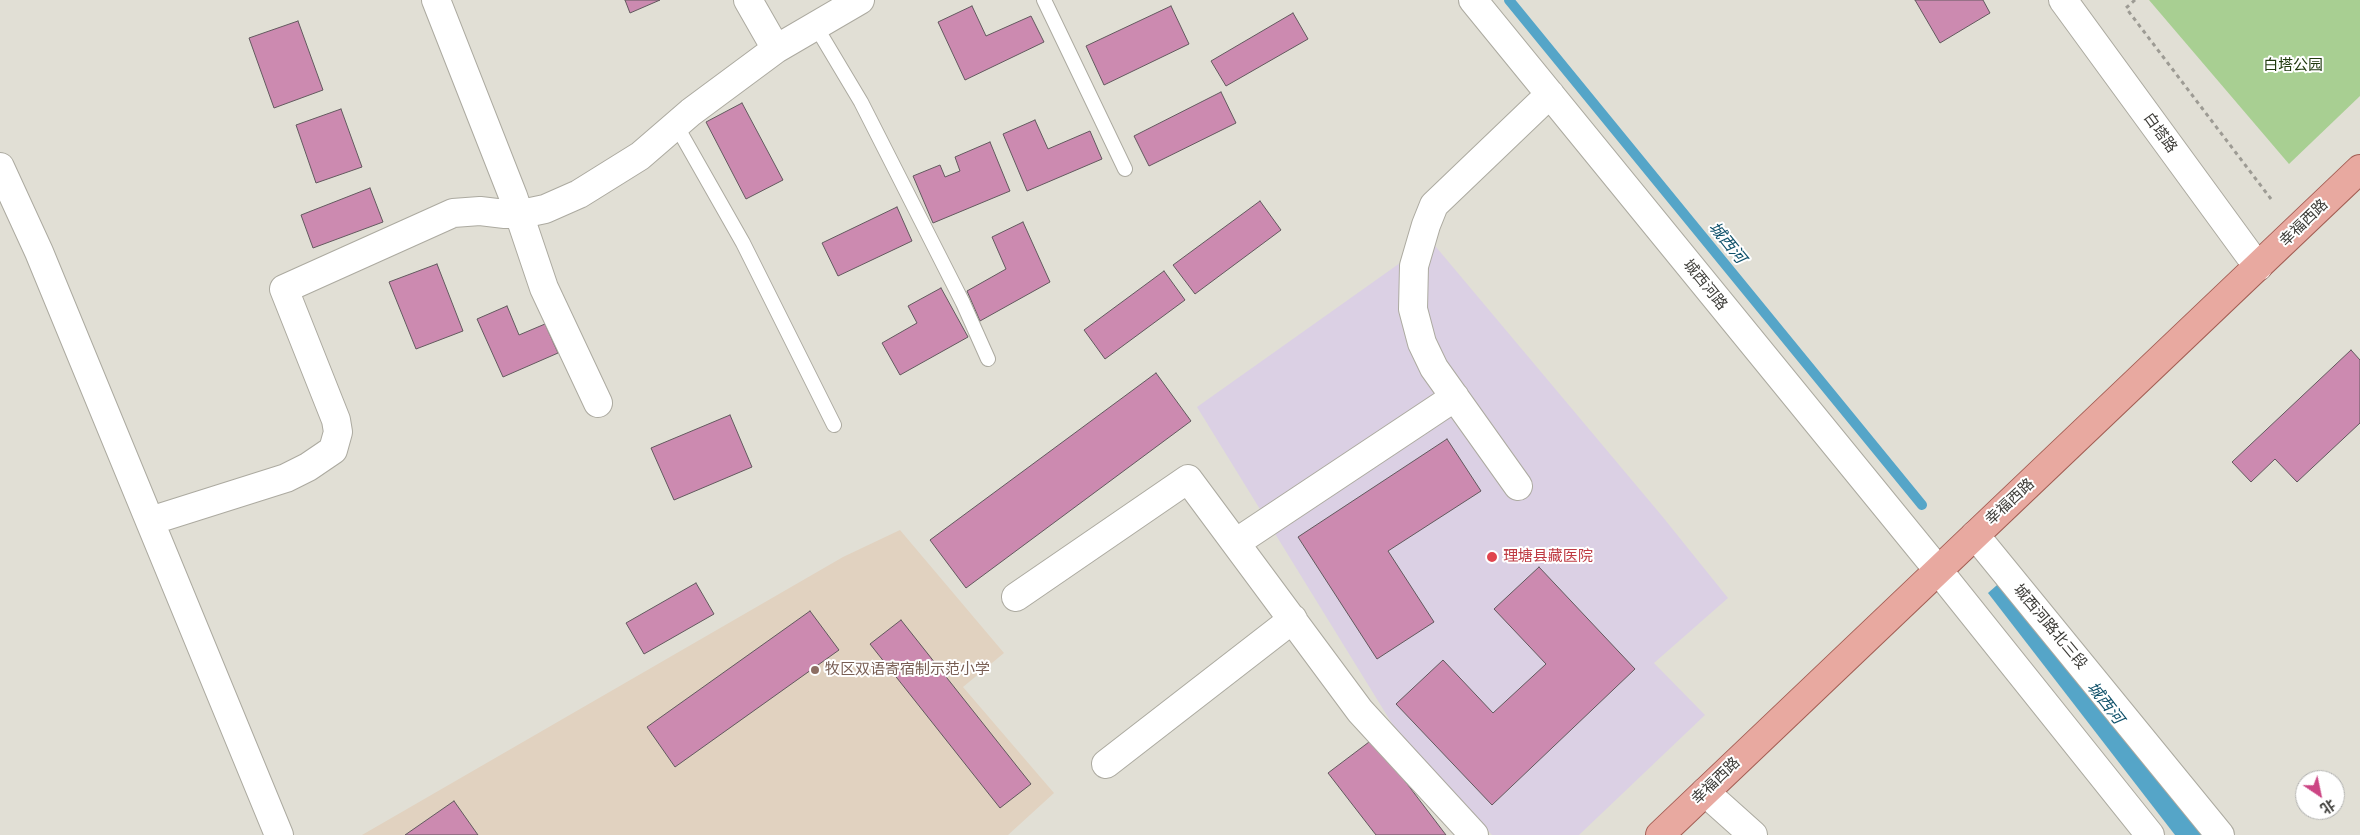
<!DOCTYPE html>
<meta charset="utf-8">
<style>
body{margin:0}
#map{position:relative;width:2360px;height:835px;overflow:hidden;background:#e1dfd5;font-family:"PT Sans Narrow","Noto Sans SC",sans-serif}
canvas{display:block}
.north{position:absolute;left:2295px;top:770px;width:50px;height:50px;box-sizing:border-box;background:#fff;border:1px solid #b1b1af;border-radius:50%;rotate:146deg;font-size:14px;font-weight:700;line-height:20px;text-align:center;color:#3d3c38}
.north::after{content:'';display:block;margin:auto;width:18px;height:22px;background:#cc4584;clip-path:polygon(50% 0,100% 100%,50% 72%,0 100%)}
</style>
<div id="map">
<canvas width="2360" height="835"></canvas>
<div class="north">北</div>
</div>
<script>
const c = document.querySelector('canvas').getContext('2d');
c.lineJoin = 'round';
function paint(path, color) { c.fillStyle = color; c.fill(path, 'evenodd'); }
const poly = rows => new Path2D(rows.map(r => 'M' + r).join(''));
function trace(path, color, width, dash) { c.strokeStyle = color; c.lineWidth = width; c.lineCap = dash ? 'butt' : 'round'; c.setLineDash(dash || []); c.stroke(path); }
function label(font, color, halo, rows, align = 'center') {
  c.font = font + ' "PT Sans Narrow","Noto Sans SC",sans-serif'; c.lineWidth = 4; c.setLineDash([]); c.textBaseline = 'middle'; c.strokeStyle = halo; c.fillStyle = color; for (const [text, x, y, turn = 0] of rows) {
    c.save(); c.translate(x, y); c.rotate((+turn || 0) * Math.PI / 180); c.textAlign = isNaN(turn) ? turn : align; if (halo) c.strokeText(text, 0, 0); c.fillText(text, 0, 0); c.restore();
  }
}
const education = poly([
 [900,530,1004,653,963,687,1054,793,1008,835,362,835,843,557]
]);
const medical = poly([
 [1431,241,1662,516,1728,598,1654,663,1705,715,1579,835,1492,835,1409,747,1399,735,1197,407]
]);
const green = poly([
 [2149,0,2360,0,2360,96,2289,164]
]);
const water = poly([
 [2005,578,2203,835,2175,835,1988,593]
]);
const stream = poly([
 [1509,0,1922,505]
]);
const building = poly([
 [625,0,660,0,630,13,625,0],
 [1915,0,1983,0,1990,13,1940,43,1915,0],
 [972,6,986,36,1031,16,1044,42,965,80,938,22,972,6],
 [1171,6,1189,44,1104,85,1086,46,1171,6],
 [1293,13,1308,39,1226,86,1211,61,1293,13],
 [298,21,323,90,274,108,249,38,298,21],
 [1221,92,1236,123,1149,166,1134,136,1221,92],
 [742,103,783,180,746,199,706,122,742,103],
 [341,109,362,167,316,183,296,125,341,109],
 [1035,120,1048,149,1090,131,1102,159,1027,191,1003,134,1035,120],
 [990,142,1010,191,933,223,913,176,940,165,945,177,960,171,955,157,990,142],
 [370,188,383,222,313,248,301,215,370,188],
 [1260,201,1281,230,1195,294,1173,265,1260,201],
 [897,207,912,241,838,276,822,243,897,207],
 [1023,222,1050,282,980,321,967,291,1006,269,992,237,1023,222],
 [437,264,463,331,416,349,389,282,437,264],
 [1164,271,1185,300,1105,359,1084,330,1164,271],
 [941,288,968,337,900,375,882,343,917,323,908,306,941,288],
 [507,306,519,335,545,324,558,353,503,377,477,319,507,306],
 [2351,350,2360,360,2360,423,2297,482,2275,459,2251,482,2232,462,2351,350],
 [1156,373,1191,421,966,588,930,540,1156,373],
 [730,415,752,467,674,500,651,448,730,415],
 [1447,439,1481,491,1388,551,1434,622,1377,659,1298,537,1447,439],
 [1539,567,1635,669,1492,805,1396,704,1443,660,1493,713,1546,664,1494,609,1539,567],
 [696,583,714,614,644,654,626,623,696,583],
 [810,611,839,650,675,767,647,727,810,611],
 [901,620,1031,784,1000,808,870,644,901,620],
 [1373,739,1446,835,1376,835,1328,773,1373,739],
 [454,801,478,835,405,835,454,801]
]);
const path = poly([
 [2135,0,2126,8,2271,199]
]);
const service = poly([
 [1044,0,1125,169],
 [815,25,861,102,963,303,988,359],
 [676,125,743,243,834,425]
]);
const minor = poly([
 [436,0,513,196,544,288,598,403],
 [748,0,776,49],
 [1473,0,1938,570,2150,835],
 [0,167,39,252,279,835],
 [1518,486,1434,368,1422,343,1413,309,1414,266,1426,225,1434,205,1550,94],
 [150,521,286,478,308,467,333,450,338,432,336,420,284,289,453,213,480,211,505,214,526,213,545,209,579,194,640,156,691,112,776,49,860,0],
 [1975,535,2220,835],
 [1237,542,1455,397],
 [1016,597,1188,479,1360,711,1474,835],
 [1106,764,1293,619],
 [1705,792,1753,835]
]);
const tertiary = poly([
 [2063,0,2258,267]
]);
const primary = poly([
 [1660,835,2360,169]
]);
const markers = [
 [1492,557,6,"#e0444e"],
 [815,670,5,"#8d6e63"]
];
const parkNames = [
 ["白塔公园",2293,66]
];
const streetNames = [
 ["白塔路",2160,133,54],
 ["幸福西路",2304,223,-44],
 ["城西河路",1705,285,51],
 ["幸福西路",2010,502,-43],
 ["城西河路北三段",2050,627,50],
 ["幸福西路",1716,781,-44]
];
const healthNames = [
 ["理塘县藏医院",1503,557]
];
const educationNames = [
 ["牧区双语寄宿制示范小学",825,670]
];
const waterNames = [
 ["城西河",1727,243,51],
 ["城西河",2105,703,52]
];
paint(education, '#e1d2c0');
paint(medical, '#dbd0e4');
paint(green, '#a8cf92');
paint(water, '#55a5c8');
trace(stream, '#55a5c8', 10);
paint(building, '#cc8ab0');
trace(building, '#62595e', 1);
trace(service, '#acaaa0', 16);
trace(minor, '#acaaa0', 30);
trace(tertiary, '#acaaa0', 30);
trace(primary, '#a25d53', 30);
trace(path, '#9d9b94', 3, [4, 4]);
trace(service, '#fff', 14);
trace(minor, '#fff', 28);
trace(tertiary, '#fff', 28);
trace(primary, '#e8a9a0', 28);
for (const [x, y, r, color] of markers) { const dot = new Path2D(); dot.arc(x, y, r, 0, 2 * Math.PI); c.fillStyle = color; c.fill(dot); trace(dot, '#fff', 2); }
label('15px', '#213a0f', '#fff', parkNames);
label('15px', '#3d3c38', '#fff', streetNames);
label('15px', '#be3a42', '#fff', healthNames, 'left');
label('15px', '#785e54', '#fff', educationNames, 'left');
label('italic 16px', '#0f516a', '#fff', waterNames);
</script>
